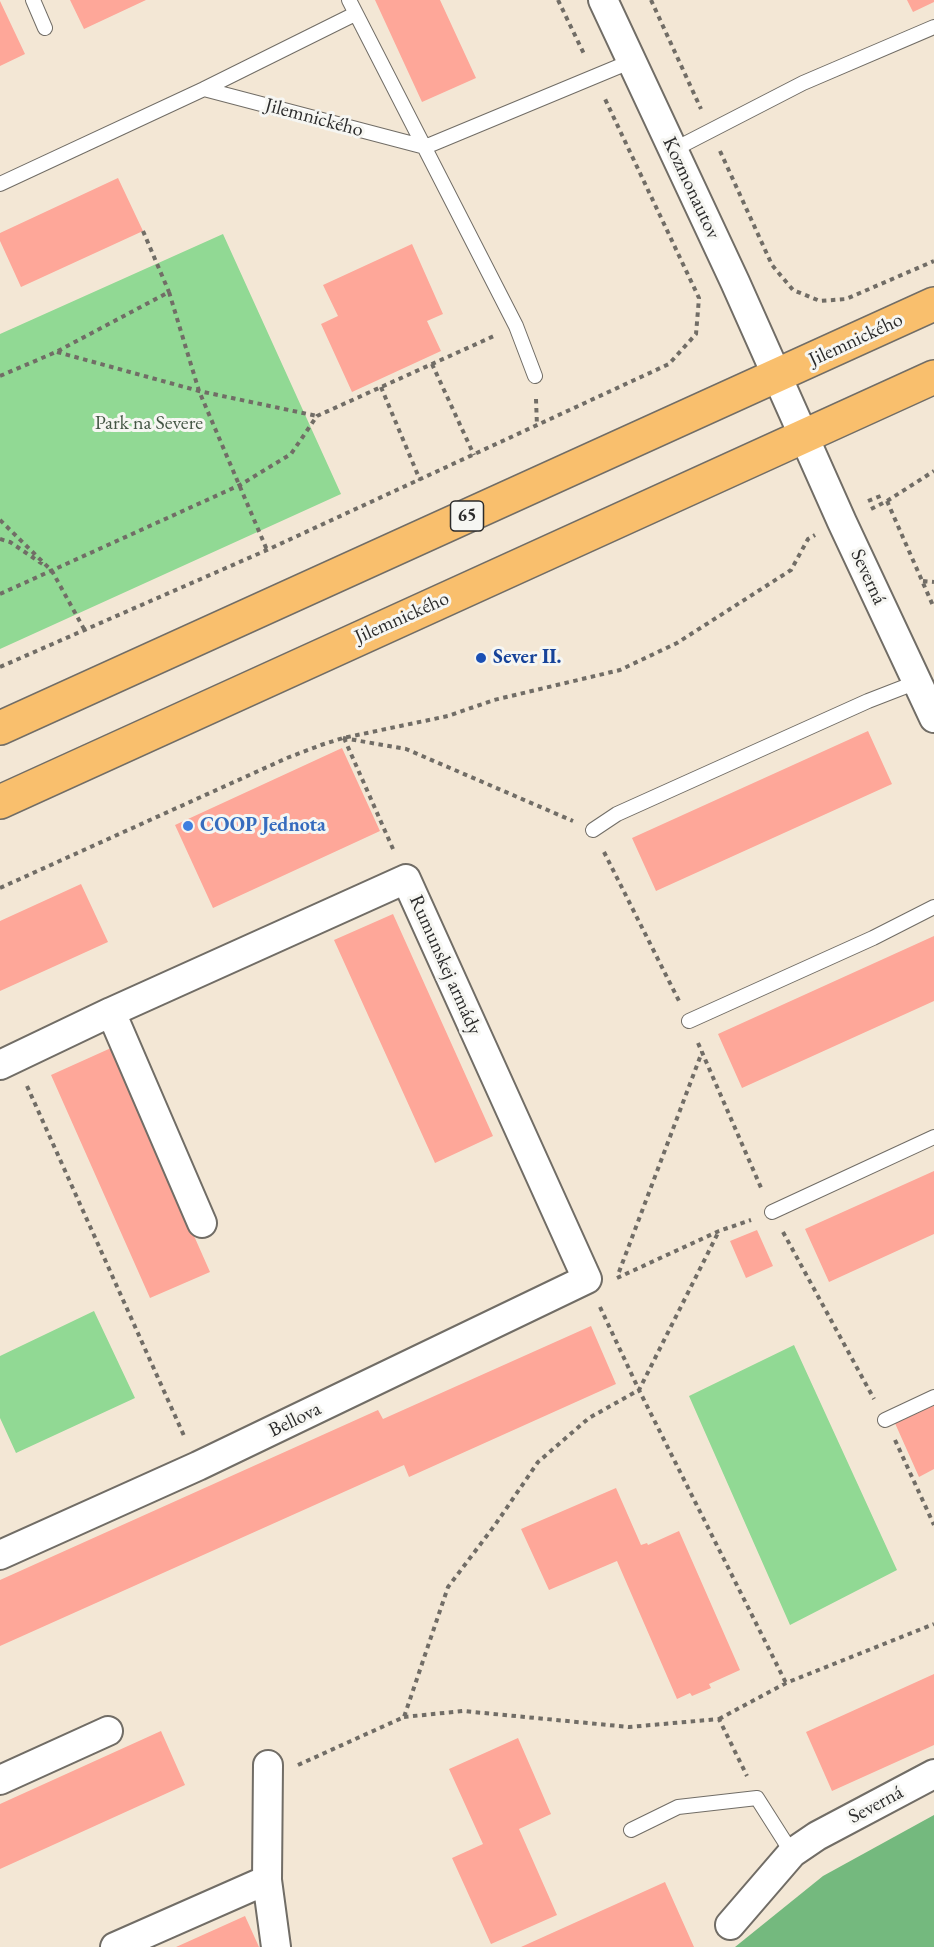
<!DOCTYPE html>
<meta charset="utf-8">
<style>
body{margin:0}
canvas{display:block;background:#f3e7d5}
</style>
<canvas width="934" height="1947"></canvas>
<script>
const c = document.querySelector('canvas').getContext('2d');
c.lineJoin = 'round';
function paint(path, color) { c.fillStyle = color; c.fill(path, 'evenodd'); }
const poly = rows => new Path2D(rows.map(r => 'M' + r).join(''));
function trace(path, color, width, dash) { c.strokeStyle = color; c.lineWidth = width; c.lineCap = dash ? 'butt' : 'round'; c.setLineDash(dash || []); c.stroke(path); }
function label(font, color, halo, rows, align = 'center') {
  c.font = font + ' "EB Garamond",serif'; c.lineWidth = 6; c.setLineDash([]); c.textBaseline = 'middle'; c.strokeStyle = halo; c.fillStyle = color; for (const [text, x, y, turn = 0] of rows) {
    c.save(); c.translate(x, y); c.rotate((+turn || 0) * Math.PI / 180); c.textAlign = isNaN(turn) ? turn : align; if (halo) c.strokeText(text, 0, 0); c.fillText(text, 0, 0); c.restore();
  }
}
const green = poly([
 [223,234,341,494,0,649,0,334],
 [94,1311,135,1398,16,1453,0,1418,0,1356],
 [794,1345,897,1570,790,1625,689,1396]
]);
const forest = poly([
 [934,1815,934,1947,735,1947,823,1876]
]);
const building = poly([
 [70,0,146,0,84,29],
 [375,0,440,0,476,78,422,102],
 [907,0,934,0,934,2,913,12],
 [0,1,25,54,0,66],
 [118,178,143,231,21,287,0,241,0,233],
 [412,244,443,314,427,321,441,351,352,392,321,324,338,316,323,285],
 [868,731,892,784,656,891,632,838],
 [342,748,380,831,213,908,175,825],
 [81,884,108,942,0,991,0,921],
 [393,914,493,1136,435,1163,334,940],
 [934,936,934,1001,742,1088,718,1034],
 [111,1048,210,1272,150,1298,51,1075],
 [934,1171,934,1234,829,1282,805,1229],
 [757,1230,773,1266,746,1278,730,1241],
 [591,1326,616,1384,409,1477,404,1465,0,1646,0,1580,378,1410,383,1419],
 [934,1403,934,1469,919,1477,894,1421],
 [616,1488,641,1545,647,1543,648,1545,679,1531,740,1670,709,1684,711,1688,692,1696,690,1693,677,1699,617,1561,549,1590,521,1529],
 [934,1674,934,1745,832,1791,806,1732],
 [161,1731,185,1785,0,1869,0,1804],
 [518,1738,551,1814,519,1829,557,1915,491,1944,452,1858,483,1844,449,1769],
 [665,1882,694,1947,521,1947],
 [245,1916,259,1947,176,1947]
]);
const path = poly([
 [558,0,584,54],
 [651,0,701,109],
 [720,151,772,265,793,290,820,301,846,299,934,261],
 [143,231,169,292],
 [57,352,199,391,317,416],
 [432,364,474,455],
 [0,376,56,352,169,292,199,391,267,550],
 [381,387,420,480],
 [536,399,537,426],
 [868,501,883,495],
 [887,501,934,608],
 [871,509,887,501,934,471],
 [0,520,52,571,84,629],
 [0,539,10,542,44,565],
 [923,581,934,582],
 [0,594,240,485,291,454,317,416,494,336],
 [0,667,267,550,669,364,696,334,699,298,605,99],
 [343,738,406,749,573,821],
 [344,738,393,849],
 [604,852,679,1001],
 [0,888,287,758,321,745,343,738,448,716,494,700,620,670,677,643,791,570,808,539,815,535],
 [698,1043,762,1190],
 [27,1086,185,1438],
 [783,1232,874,1399],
 [619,1272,702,1052],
 [617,1278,719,1231,751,1220],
 [600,1307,639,1390,786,1683],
 [895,1440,934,1525],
 [404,1717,463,1711,629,1727,719,1719,747,1776],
 [719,1719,786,1683,934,1624],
 [298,1765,404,1717,448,1587,495,1525,538,1462,589,1418,639,1390,719,1231]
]);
const lane = poly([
 [33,0,45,28],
 [349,0,516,326,535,376],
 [204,89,355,14],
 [673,150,803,83,934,27],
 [0,184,204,89,425,147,632,61],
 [593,830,617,814,868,701,917,682],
 [689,1021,873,938,934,907],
 [772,1212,934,1137],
 [885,1420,934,1397],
 [631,1830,678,1807,757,1798,792,1853]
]);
const street = poly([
 [603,0,735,282,842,522,934,718],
 [0,1065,111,1012,202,1223],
 [0,1555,198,1466,587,1279,406,879,111,1012],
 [0,1780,108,1731],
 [267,1880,268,1765],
 [730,1925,792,1853,817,1836,934,1774],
 [115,1947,267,1880,276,1947]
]);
const primary = poly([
 [0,728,934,304],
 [0,802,934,377]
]);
const markers = [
 [481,658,6,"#1a4fb4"],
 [188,826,6,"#3f7fe0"]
];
const shields = [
 [467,516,33]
];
const shieldNames = [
 ["65",467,516]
];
const streetNames = [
 ["Jilemnického",314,118,15],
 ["Kozmonautov",691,188,65],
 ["Jilemnického",856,340,-25],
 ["Severná",868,577,65],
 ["Jilemnického",402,618,-24],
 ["Rumunskej armády",445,965,66],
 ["Bellova",295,1420,-26],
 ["Severná",876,1805,-28]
];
const parkNames = [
 ["Park na Severe",149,424]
];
const transitNames = [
 ["Sever II.",493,658]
];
const shopNames = [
 ["COOP Jednota",200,826]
];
paint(green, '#91d994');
paint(forest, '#74b97e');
paint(building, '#fea799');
trace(lane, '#716d66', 16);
trace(street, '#716d66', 32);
trace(primary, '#716d66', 36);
trace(path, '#716d66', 4, [4.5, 4.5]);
trace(lane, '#fff', 14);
trace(street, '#fff', 28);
trace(primary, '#f9bf6d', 33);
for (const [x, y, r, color] of markers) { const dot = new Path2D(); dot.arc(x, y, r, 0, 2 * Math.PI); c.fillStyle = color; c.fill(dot); trace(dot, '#f6f6f2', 2); }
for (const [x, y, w] of shields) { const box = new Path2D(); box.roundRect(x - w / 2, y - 15, w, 30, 4.5); c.fillStyle = '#f6f6f2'; c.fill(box); trace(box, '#2b2b2b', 1.5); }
label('bold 18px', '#2b2b2b', null, shieldNames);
label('20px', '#2b2b2b', '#f6f6f2', streetNames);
label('20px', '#445645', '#f6f6f2', parkNames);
label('bold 20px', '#164399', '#f6f6f2', transitNames, 'left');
label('bold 20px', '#366cbe', '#f6f6f2', shopNames, 'left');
</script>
